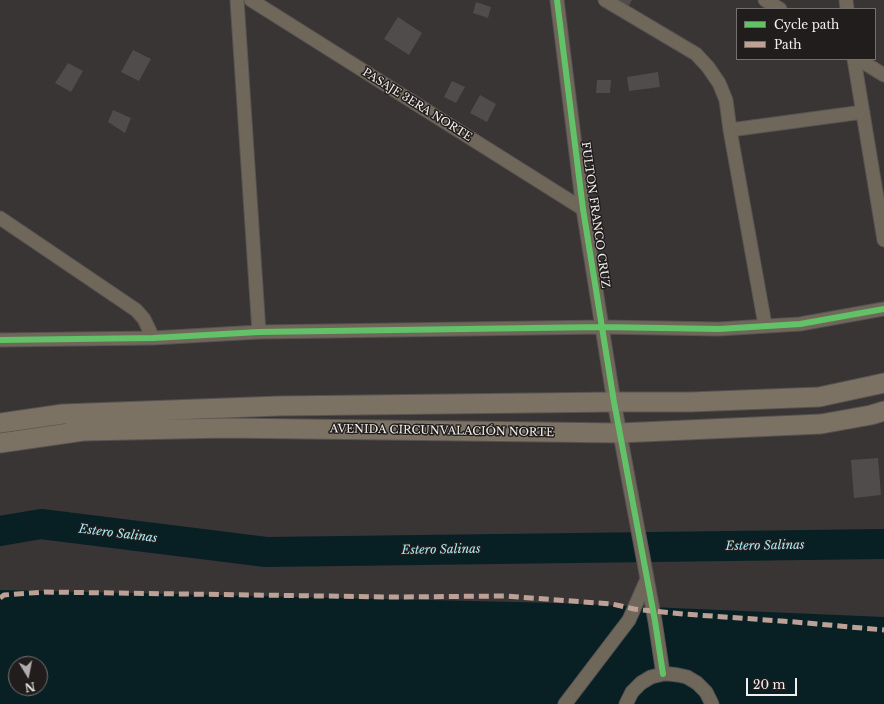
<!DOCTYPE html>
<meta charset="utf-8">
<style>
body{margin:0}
#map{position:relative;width:884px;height:704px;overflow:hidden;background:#393534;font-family:"Libre Baskerville",serif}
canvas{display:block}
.legend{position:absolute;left:736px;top:8px;width:140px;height:52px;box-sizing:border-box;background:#201d1c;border:1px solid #74716f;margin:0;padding:5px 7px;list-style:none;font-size:12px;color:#f2eeec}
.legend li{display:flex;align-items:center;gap:8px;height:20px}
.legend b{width:20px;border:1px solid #74716f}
.north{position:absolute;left:8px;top:656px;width:40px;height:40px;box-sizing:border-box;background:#201d1c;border:1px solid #74716f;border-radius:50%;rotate:170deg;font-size:11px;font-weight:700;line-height:16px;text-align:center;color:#f2eeec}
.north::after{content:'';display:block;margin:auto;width:14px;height:18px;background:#b1adac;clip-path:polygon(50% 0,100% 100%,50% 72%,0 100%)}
.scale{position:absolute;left:746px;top:678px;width:51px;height:18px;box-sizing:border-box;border:2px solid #f2eeec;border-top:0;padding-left:5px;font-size:12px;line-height:14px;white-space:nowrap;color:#f2eeec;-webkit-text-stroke:3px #201d1c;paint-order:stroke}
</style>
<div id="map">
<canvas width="884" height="704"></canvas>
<ul class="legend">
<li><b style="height:5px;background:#61c268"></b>Cycle path</li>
<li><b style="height:5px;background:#bda197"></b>Path</li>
</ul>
<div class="north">N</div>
<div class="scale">20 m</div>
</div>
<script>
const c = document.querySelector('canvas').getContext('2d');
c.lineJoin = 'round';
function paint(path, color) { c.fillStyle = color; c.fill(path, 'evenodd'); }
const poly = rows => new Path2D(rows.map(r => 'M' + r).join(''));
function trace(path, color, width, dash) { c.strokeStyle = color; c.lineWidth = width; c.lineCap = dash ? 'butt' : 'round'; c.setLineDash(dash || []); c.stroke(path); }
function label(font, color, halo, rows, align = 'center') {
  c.font = font + ' "Libre Baskerville",serif'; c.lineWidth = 3; c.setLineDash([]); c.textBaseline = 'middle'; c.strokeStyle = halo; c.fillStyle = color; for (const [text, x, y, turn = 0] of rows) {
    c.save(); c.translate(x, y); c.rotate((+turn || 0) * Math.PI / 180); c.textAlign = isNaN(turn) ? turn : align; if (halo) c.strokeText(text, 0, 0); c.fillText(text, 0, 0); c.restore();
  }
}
const water = poly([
 [0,590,557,603,884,617,884,704,0,704],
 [16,664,40,664,40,688,16,688]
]);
const river = poly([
 [0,531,41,524,266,552,884,544]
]);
const building = poly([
 [613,0,632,0,627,9],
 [476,2,491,7,488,18,473,13],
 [398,17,422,33,409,55,384,39],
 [133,50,151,59,139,81,121,72],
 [68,63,83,71,71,92,55,83],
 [658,72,660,87,629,91,627,77],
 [597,80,611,80,610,93,596,93],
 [452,81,465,87,456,103,444,97],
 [480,95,496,104,487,122,470,113],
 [113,110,131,118,125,133,108,122],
 [878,458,881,495,854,498,851,460]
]);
const street = poly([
 [237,0,259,332],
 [251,0,583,209],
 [557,0,583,209,614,402,655,621,663,674],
 [605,0,696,54,708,67,719,83,726,100,730,130,765,325],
 [765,0,780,9],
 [846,0,847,9],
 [854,59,884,240],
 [858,59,884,75],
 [730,130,863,112],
 [0,218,136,310,144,319,153,338],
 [0,340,153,338,259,332,602,327,719,329,800,324,884,309],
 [565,704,629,620,647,579],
 [626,704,632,692,641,683,651,677,663,674,670,674,678,675,687,677,697,683,706,692,712,704]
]);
const secondary = poly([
 [0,423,63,414,279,406,614,402,691,402,819,397,884,383],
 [0,443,83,431,225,428,620,433,821,424,871,415,884,411]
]);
const quiet = poly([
 [0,598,4,595,44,592,392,597,504,596,612,604,634,609,683,614,795,622,884,630]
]);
const cycleway = poly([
 [557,0,583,209,614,402,655,621,663,674],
 [0,340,153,338,259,332,602,327,719,329,800,324,884,309]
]);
const streetNames = [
 ["PASAJE 3ERA NORTE",417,105,32],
 ["FULTON FRANCO CRUZ",595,215,82],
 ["AVENIDA CIRCUNVALACIÓN NORTE",442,431,1]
];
const waterNames = [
 ["Estero Salinas",118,534,7],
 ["Estero Salinas",765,546,-1],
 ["Estero Salinas",441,550,-1]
];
paint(water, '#082024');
trace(river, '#082024', 30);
paint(building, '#504c4b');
trace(street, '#565352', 15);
trace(secondary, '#565352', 21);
trace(street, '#70675b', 13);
trace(secondary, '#7c7264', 19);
trace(quiet, '#bda197', 5, [10, 5]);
trace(cycleway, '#61c268', 6);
label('11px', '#f2eeec', '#201d1c', streetNames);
label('italic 12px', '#abedf8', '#201d1c', waterNames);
</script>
